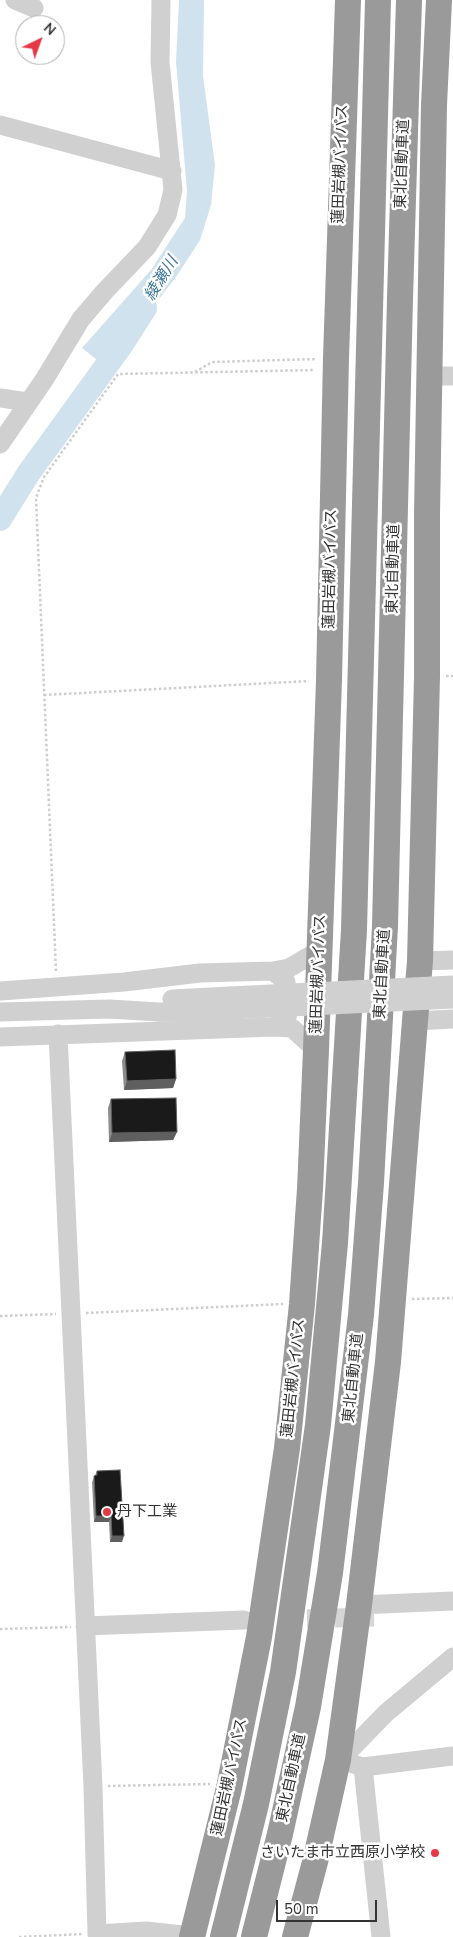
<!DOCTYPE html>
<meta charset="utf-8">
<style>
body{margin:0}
#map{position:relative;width:453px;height:1937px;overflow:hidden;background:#fff;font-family:"Nunito Sans",sans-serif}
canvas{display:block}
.north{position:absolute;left:15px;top:15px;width:50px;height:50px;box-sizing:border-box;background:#fff;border:1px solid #adadad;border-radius:50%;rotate:42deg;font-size:14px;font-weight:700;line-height:20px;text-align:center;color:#333}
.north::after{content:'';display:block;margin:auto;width:18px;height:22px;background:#e63946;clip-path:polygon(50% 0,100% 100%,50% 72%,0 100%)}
.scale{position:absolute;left:276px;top:1900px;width:101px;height:22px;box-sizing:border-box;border:2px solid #333;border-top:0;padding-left:6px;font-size:15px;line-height:18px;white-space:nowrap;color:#333;-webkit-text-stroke:4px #fff;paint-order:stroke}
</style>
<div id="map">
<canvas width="453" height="1937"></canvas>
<div class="north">N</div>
<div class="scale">50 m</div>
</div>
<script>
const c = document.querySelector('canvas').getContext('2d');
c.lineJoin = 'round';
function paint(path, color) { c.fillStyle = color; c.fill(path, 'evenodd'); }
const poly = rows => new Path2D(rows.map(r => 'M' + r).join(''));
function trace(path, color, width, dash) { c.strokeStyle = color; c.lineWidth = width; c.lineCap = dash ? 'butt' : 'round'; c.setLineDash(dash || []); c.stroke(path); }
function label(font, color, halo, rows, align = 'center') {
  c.font = font + ' "Nunito Sans","Noto Sans JP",sans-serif'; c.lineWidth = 5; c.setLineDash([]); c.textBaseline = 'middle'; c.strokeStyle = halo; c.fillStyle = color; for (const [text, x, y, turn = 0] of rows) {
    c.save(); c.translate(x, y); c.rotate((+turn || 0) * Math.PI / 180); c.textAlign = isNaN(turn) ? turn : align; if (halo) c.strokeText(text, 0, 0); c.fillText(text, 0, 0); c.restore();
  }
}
const water = poly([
 [179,0,204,0,203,76,215,165,211,205,200,240,176,277,144,318,101,363,82,348,151,270,185,218,187,191,176,62]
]);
const river = poly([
 [0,519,28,474,120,347,145,308]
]);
const minorTunnel = poly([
 [251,1620,374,1617]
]);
const path = poly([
 [195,372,212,362,317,359],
 [446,676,453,676],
 [44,695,309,681],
 [56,971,36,498,44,477,118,374,314,370],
 [412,1299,453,1298],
 [86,1313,283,1304],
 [0,1316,56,1314],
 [0,1629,71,1627],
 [108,1786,210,1784],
 [19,1937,83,1934]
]);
const minor = poly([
 [15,0,34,8],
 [0,125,172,171],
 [429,376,453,376],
 [0,398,28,402],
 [0,444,44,380,81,319,105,291,147,247,167,215,173,190,160,62,161,0],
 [420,961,453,960],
 [273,971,289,968,320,950],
 [0,991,124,982,200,973,273,971,286,982,288,1014,274,1027,0,1037],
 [172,999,230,996],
 [0,1012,109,1009,159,1012,230,1010],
 [415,1021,453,1019],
 [274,1027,292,1028,316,1050],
 [58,1034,93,1787,97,1934,98,1937],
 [359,1605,453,1601],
 [85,1626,244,1620],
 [338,1760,351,1749,386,1713,453,1657],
 [353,1764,363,1767,453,1756],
 [363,1767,381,1937],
 [97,1934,146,1931,192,1936]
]);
const highway = poly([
 [192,1937,229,1788,259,1637,287,1448,302,1304,310,1189,316,1050,329,680,336,358,348,0],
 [223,1937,256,1804,283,1672,318,1425,335,1243,354,930,378,0],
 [254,1937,280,1834,308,1707,330,1573,361,1315,371,1183,385,926,400,298,409,0],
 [295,1937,315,1862,338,1760,359,1605,388,1362,415,1021,420,961,427,677,427,514,434,105,439,0]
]);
const minorBridge = poly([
 [230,996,453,985],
 [230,1010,453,999]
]);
const wall = poly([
 [125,1052,176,1079,173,1088,124,1090,122,1061],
 [111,1099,177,1132,173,1140,109,1142,108,1108],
 [97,1471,122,1542,110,1542,109,1522,94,1522,92,1482]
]);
const shadedWall = poly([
 [176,1079,173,1088,124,1090,127,1081],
 [177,1132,173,1140,109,1142,112,1133],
 [96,1516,111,1516,109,1522,94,1522],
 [112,1536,124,1536,122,1542,110,1542]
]);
const building = poly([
 [175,1050,176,1079,127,1081,125,1052,175,1050],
 [176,1098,177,1132,112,1133,111,1099,176,1098],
 [120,1470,124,1536,112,1536,111,1516,96,1516,94,1476,97,1475,97,1471,120,1470]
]);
const markers = [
 [107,1512,5,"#e63946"],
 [435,1853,5,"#e63946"]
];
const streetNames = [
 ["蓮田岩槻バイパス",341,164,-88],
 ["東北自動車道",403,164,-88],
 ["蓮田岩槻バイパス",331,569,-89],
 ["東北自動車道",394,569,-89],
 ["蓮田岩槻バイパス",319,974,-88],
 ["東北自動車道",383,974,-87],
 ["蓮田岩槻バイパス",294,1378,-84],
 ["東北自動車道",354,1378,-84],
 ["蓮田岩槻バイパス",230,1777,-78],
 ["東北自動車道",292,1778,-78]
];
const poiNames = [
 ["丹下工業",117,1512],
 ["さいたま市立西原小学校",425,1853,"right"]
];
const waterNames = [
 ["綾瀬川",162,279,-58]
];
paint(water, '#cfe2ee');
trace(river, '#cfe2ee', 24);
trace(minorTunnel, '#d6d6d6', 19, [19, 9]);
trace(path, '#cdcdcd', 2.5, [2.5, 2.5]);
trace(minor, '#d0d0d0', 19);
trace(highway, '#9a9a9a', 26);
trace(minorBridge, '#d0d0d0', 19);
paint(wall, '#8c8c8c');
paint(shadedWall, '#5f5f5f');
paint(building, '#1a1a1a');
trace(building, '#5f5f5f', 1);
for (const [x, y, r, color] of markers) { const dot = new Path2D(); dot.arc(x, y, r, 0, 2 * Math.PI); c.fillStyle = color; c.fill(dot); trace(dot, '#fff', 2); }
label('15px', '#333', '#fff', streetNames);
label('15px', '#333', '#fff', poiNames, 'left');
label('italic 16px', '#3f7597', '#fff', waterNames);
</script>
